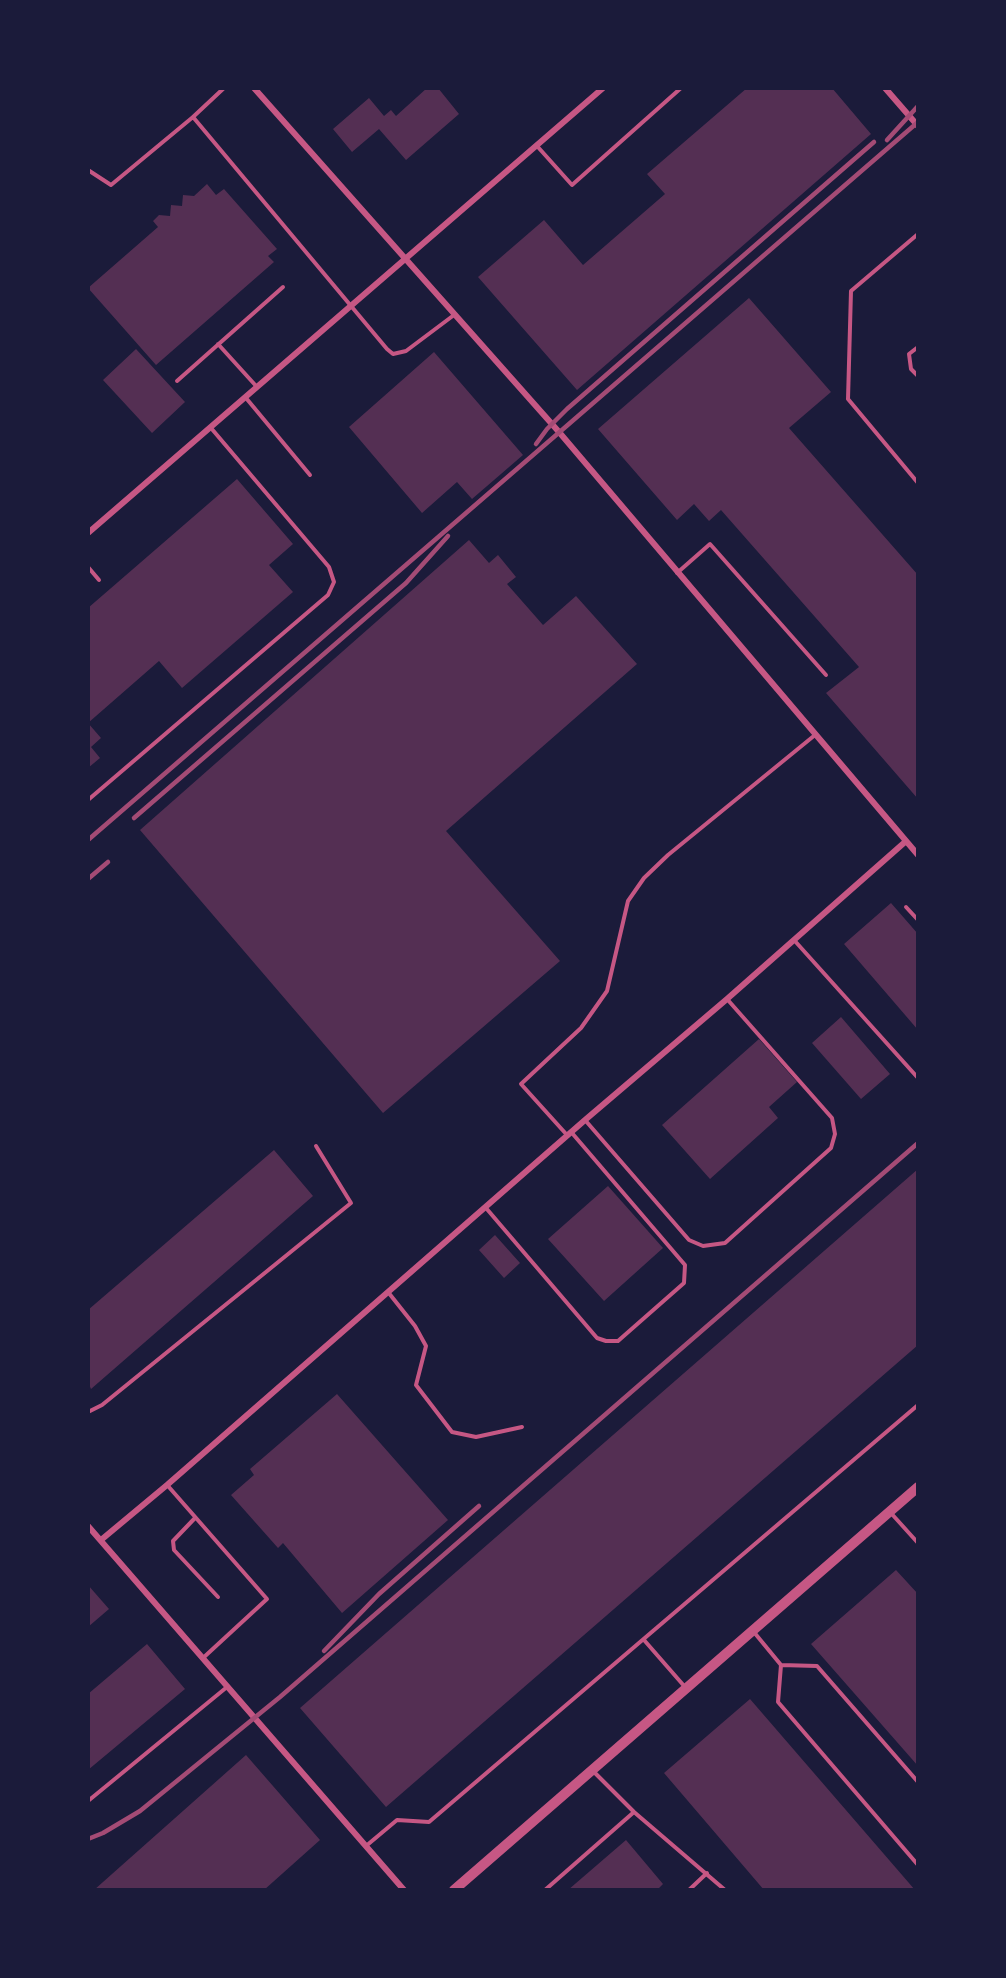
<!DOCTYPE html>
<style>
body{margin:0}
#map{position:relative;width:1006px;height:1978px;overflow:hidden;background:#1b1b3a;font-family:"Space Grotesk",sans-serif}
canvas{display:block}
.frame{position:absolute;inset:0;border:90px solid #1b1b3a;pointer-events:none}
</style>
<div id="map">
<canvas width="1006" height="1978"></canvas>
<div class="frame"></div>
</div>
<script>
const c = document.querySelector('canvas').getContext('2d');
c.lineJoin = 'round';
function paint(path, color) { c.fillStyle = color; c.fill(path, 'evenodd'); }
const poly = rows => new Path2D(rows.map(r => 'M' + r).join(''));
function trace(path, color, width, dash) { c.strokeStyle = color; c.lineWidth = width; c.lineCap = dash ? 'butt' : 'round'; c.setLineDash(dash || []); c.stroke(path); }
const building = poly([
 [427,88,438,88,459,114,406,160,379,129,352,152,333,129,369,98,384,116,391,110,396,116],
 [747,88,832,88,871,134,577,390,478,277,544,220,583,265,665,194,647,174],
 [207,184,216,195,224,189,277,249,268,256,274,262,156,365,88,288,158,227,153,221,159,215,170,216,171,205,182,206,183,195,194,196],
 [749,298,831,392,789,428,918,575,918,799,826,693,859,667,721,510,709,521,694,504,677,520,598,429],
 [136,349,185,402,152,433,103,380],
 [434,352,523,455,472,499,457,482,422,513,349,427],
 [237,479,293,544,269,565,293,592,182,688,159,661,88,723,88,608],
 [469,540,489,563,498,555,516,577,507,584,543,625,576,596,637,664,446,831,560,961,383,1113,140,830],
 [88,723,101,738,91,747,100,758,88,768],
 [891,903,918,934,918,1030,844,944],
 [841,1017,890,1074,861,1099,812,1043],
 [759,1039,797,1082,769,1107,778,1118,710,1179,662,1125],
 [274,1150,313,1196,91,1389,88,1382,88,1310],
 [918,1169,918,1345,386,1807,300,1708],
 [608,1186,663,1248,604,1301,548,1239],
 [495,1235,520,1263,504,1278,479,1250],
 [337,1394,448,1520,342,1613,283,1543,278,1548,231,1495,254,1475,250,1469],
 [896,1570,918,1594,918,1766,811,1644],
 [88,1585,109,1609,88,1627],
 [147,1644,185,1689,88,1770,88,1694],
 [750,1699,915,1890,764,1890,664,1773],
 [246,1755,320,1840,264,1890,94,1890],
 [626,1840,663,1884,657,1890,568,1890]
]);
const service = poly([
 [224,88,193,117,387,349,393,354,406,351,454,315],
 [537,146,572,185,681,88],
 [88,170,111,185,193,117],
 [918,234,851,291,848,399,918,483],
 [218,344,257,387],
 [918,347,909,354,911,369,918,376],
 [177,381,283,287],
 [246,398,310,475],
 [88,567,99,580],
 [677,573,710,544,826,675],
 [88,800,328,595,334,582,329,567,211,428],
 [906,907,918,920],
 [794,940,918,1078],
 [585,1120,689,1240,703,1246,725,1243,831,1148,835,1134,832,1118,727,999],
 [567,1135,521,1084,581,1028,607,991,628,901,644,878,668,855,815,735],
 [486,1208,597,1338,606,1341,618,1341,684,1283,685,1265,572,1133],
 [388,1292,415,1326,426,1346,416,1385,452,1432,476,1437,522,1427],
 [88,1412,102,1405,351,1203,316,1146],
 [168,1486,267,1599,203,1658],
 [890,1512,918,1543],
 [195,1518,173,1541,174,1550,218,1597],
 [753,1631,781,1665,778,1702,918,1865],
 [644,1640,685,1687],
 [781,1665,817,1666,918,1782],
 [592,1770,634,1812,725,1890],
 [88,1801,227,1687],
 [366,1846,397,1820,429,1822,918,1405],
 [545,1890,634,1812],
 [689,1890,707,1873]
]);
const minor = poly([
 [254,88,559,432,918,855],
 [885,88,918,126],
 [88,533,603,88],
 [88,1526,404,1890],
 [101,1540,167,1485,585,1120,727,999,905,842]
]);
const tertiary = poly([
 [454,1890,918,1487]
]);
const rail = poly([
 [887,140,918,106],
 [536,444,547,429,567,409,874,142],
 [134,818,406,583,448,536],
 [88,840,918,122],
 [88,879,108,862],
 [324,1651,379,1594,479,1506],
 [88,1839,103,1833,140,1811,280,1697,918,1143]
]);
paint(building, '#542f53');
trace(service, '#c65784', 4);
trace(minor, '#c65784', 6);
trace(tertiary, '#c65784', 10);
trace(rail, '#a44b75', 4.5);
</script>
